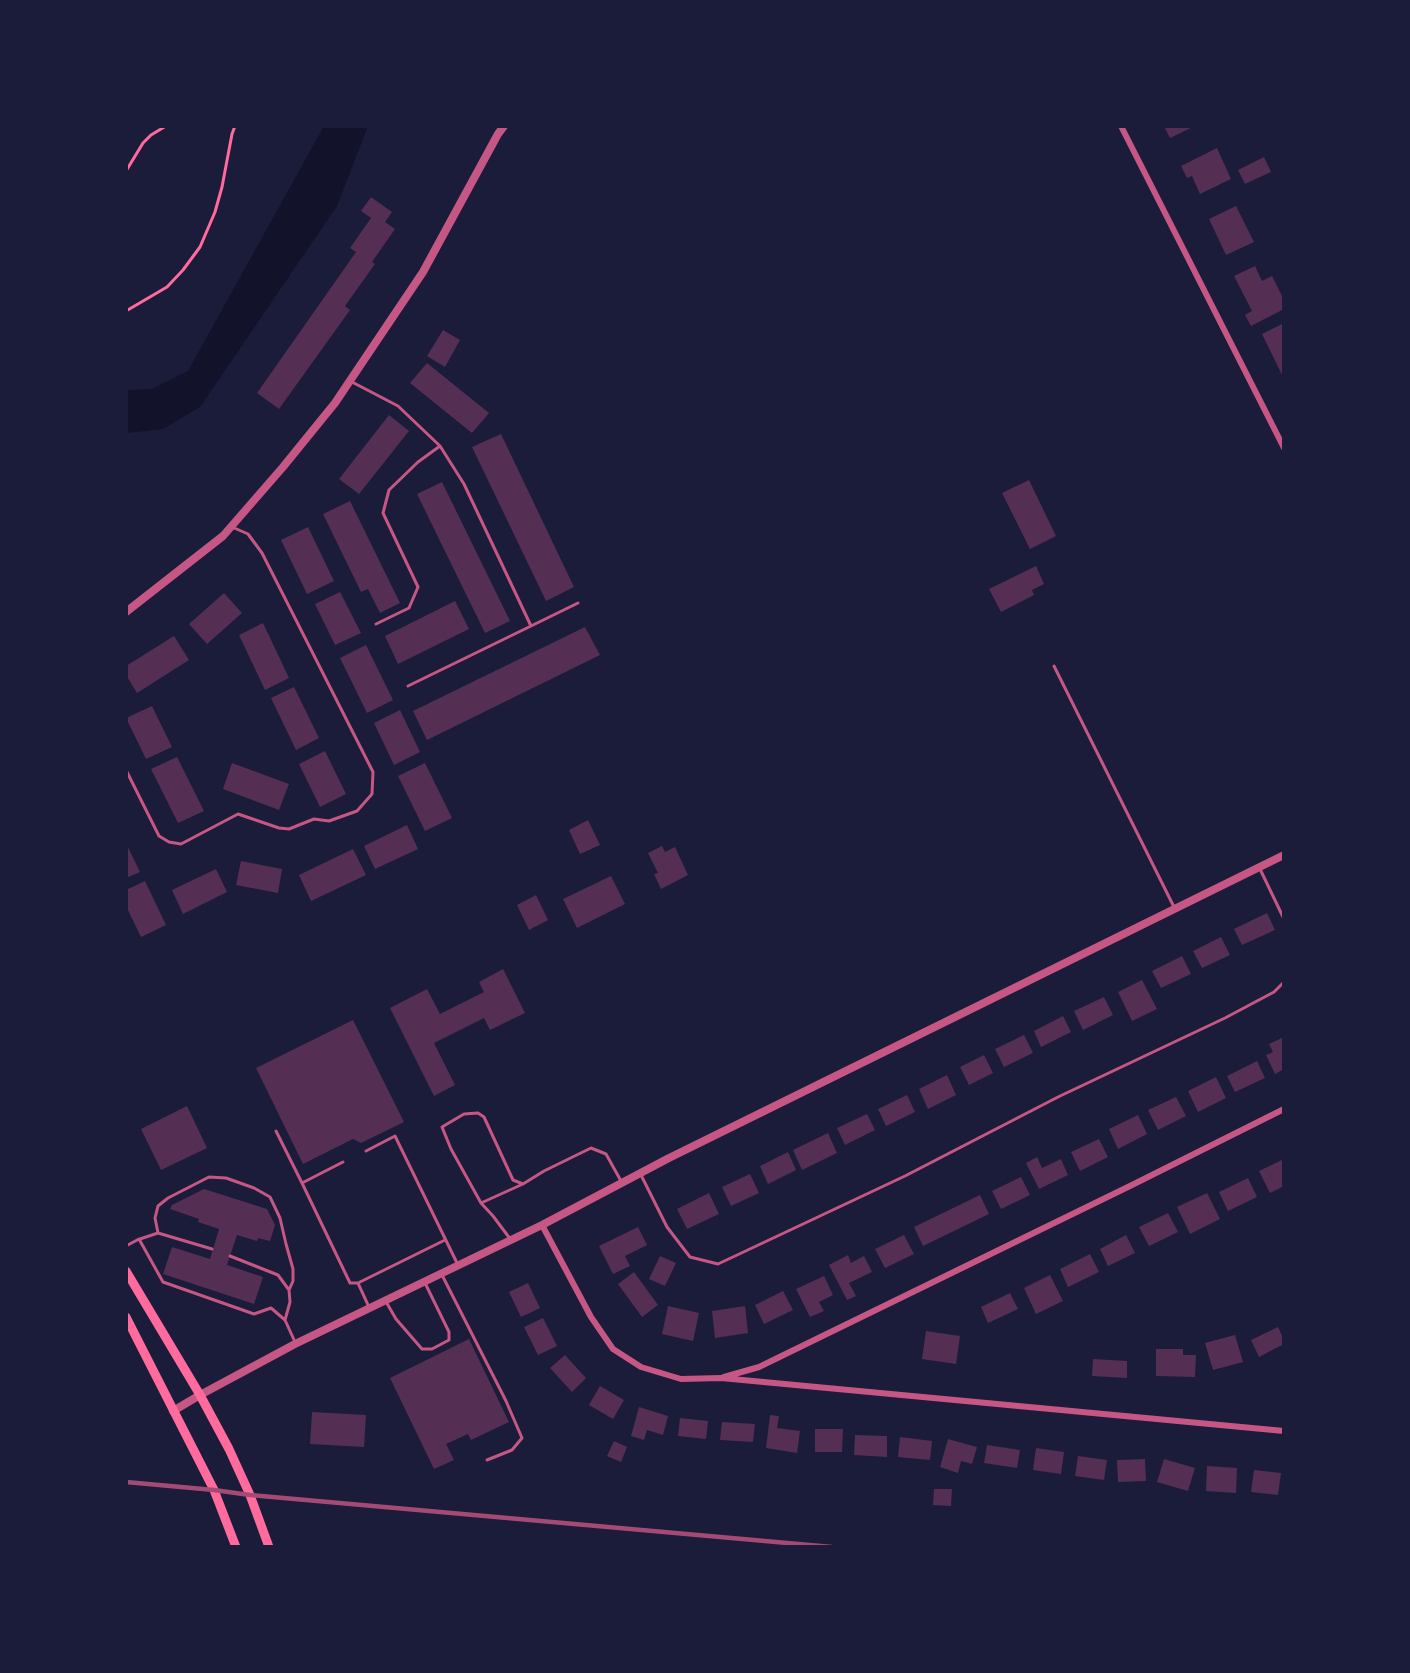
<!DOCTYPE html>
<style>
body{margin:0}
#map{position:relative;width:1410px;height:1673px;overflow:hidden;background:#1b1b3a;font-family:Karla,sans-serif}
canvas{display:block}
.frame{position:absolute;inset:0;border:128px solid #1b1b3a;pointer-events:none}
</style>
<div id="map">
<canvas width="1410" height="1673"></canvas>
<div class="frame"></div>
</div>
<script>
const c = document.querySelector('canvas').getContext('2d');
c.lineJoin = 'round';
function paint(path, color) { c.fillStyle = color; c.fill(path, 'evenodd'); }
const poly = rows => new Path2D(rows.map(r => 'M' + r).join(''));
function trace(path, color, width, dash) { c.strokeStyle = color; c.lineWidth = width; c.lineCap = dash ? 'butt' : 'round'; c.setLineDash(dash || []); c.stroke(path); }
const water = poly([
 [324,126,368,126,337,206,200,407,163,429,126,433,126,390,152,389,188,371]
]);
const building = poly([
 [1164,126,1195,126,1170,138],
 [1217,148,1231,179,1200,194,1192,176,1187,178,1181,166],
 [1264,157,1271,172,1245,184,1238,170],
 [371,197,392,212,385,222,395,229,372,262,375,264,345,306,350,310,279,409,257,393,356,252,350,248,371,218,361,211],
 [1236,206,1254,242,1226,255,1209,219],
 [1255,266,1262,281,1272,276,1284,300,1284,309,1251,326,1245,315,1252,311,1234,276],
 [1284,323,1284,379,1262,334],
 [443,330,460,340,445,367,427,356],
 [427,363,489,413,472,433,410,383],
 [389,415,409,431,359,494,339,479],
 [501,434,574,587,546,601,472,447],
 [1029,480,1056,536,1030,549,1002,493],
 [442,482,510,621,485,633,417,494],
 [350,501,400,603,380,613,368,589,361,592,323,514],
 [308,527,334,581,307,594,281,540],
 [1036,566,1044,584,1032,590,1034,595,1001,612,989,589],
 [340,592,361,633,335,645,315,604],
 [224,593,242,613,207,644,189,624],
 [455,601,469,629,398,664,385,636],
 [263,623,289,678,265,690,239,635],
 [585,627,600,655,427,740,413,711],
 [174,636,189,660,137,693,126,675,126,666],
 [366,645,393,700,367,713,340,658],
 [294,687,319,738,296,750,271,698],
 [152,706,172,747,146,759,126,718],
 [400,710,420,752,394,765,374,723],
 [325,751,346,794,320,807,299,764],
 [177,757,204,811,178,823,151,769],
 [232,763,289,784,279,810,223,789],
 [425,763,452,818,425,831,398,776],
 [588,820,600,845,580,854,569,830],
 [407,825,418,849,375,869,364,846],
 [126,843,140,872,126,878],
 [662,846,665,852,675,847,688,875,661,889,654,874,658,873,648,853],
 [353,849,366,875,311,901,299,875],
 [241,861,282,869,278,893,236,885],
 [216,869,227,892,183,914,172,890],
 [611,876,625,904,577,928,563,899],
 [145,881,166,925,141,937,126,906,126,890],
 [536,895,548,920,529,930,517,905],
 [1267,913,1275,930,1242,945,1234,929],
 [1221,937,1230,955,1202,968,1193,951],
 [1182,956,1191,974,1161,988,1152,971],
 [503,969,525,1013,490,1030,484,1018,434,1043,455,1085,434,1096,390,1008,427,989,440,1014,484,992,479,982],
 [1142,980,1157,1009,1132,1021,1118,992],
 [1104,997,1113,1015,1083,1030,1074,1011],
 [1063,1016,1071,1032,1041,1047,1034,1031],
 [353,1020,404,1122,361,1143,353,1139,303,1164,256,1068],
 [1024,1035,1033,1053,1004,1067,995,1049],
 [1284,1037,1284,1069,1275,1074,1266,1055,1273,1052,1269,1044],
 [984,1055,993,1073,969,1085,960,1067],
 [1257,1061,1265,1078,1235,1092,1227,1076],
 [947,1075,956,1095,928,1109,919,1089],
 [1216,1077,1226,1098,1198,1112,1188,1091],
 [907,1095,915,1112,886,1126,878,1109],
 [1176,1097,1186,1116,1158,1130,1148,1110],
 [187,1106,207,1148,161,1170,141,1129],
 [867,1114,875,1130,845,1145,837,1128],
 [1138,1115,1147,1134,1118,1149,1109,1129],
 [828,1133,837,1153,802,1170,793,1150],
 [1099,1139,1108,1157,1080,1171,1071,1152],
 [788,1152,796,1170,768,1184,760,1166],
 [1037,1157,1042,1168,1061,1159,1068,1175,1039,1189,1026,1163],
 [1284,1159,1284,1186,1270,1193,1259,1171],
 [750,1174,759,1193,731,1206,722,1187],
 [1021,1177,1030,1195,1001,1209,992,1191],
 [1248,1178,1257,1197,1228,1211,1219,1192],
 [204,1189,267,1209,275,1225,270,1241,258,1238,257,1241,237,1235,227,1265,263,1277,254,1304,163,1274,172,1247,210,1259,219,1229,198,1222,199,1219,170,1209,172,1205],
 [709,1193,719,1214,687,1229,677,1209],
 [1207,1193,1220,1219,1190,1234,1177,1207],
 [980,1195,989,1214,923,1246,914,1227],
 [1168,1213,1178,1232,1149,1246,1139,1227],
 [638,1227,647,1245,625,1256,630,1266,613,1274,599,1246],
 [904,1235,914,1254,885,1268,875,1249],
 [1126,1235,1135,1253,1108,1266,1100,1249],
 [1090,1254,1099,1272,1068,1287,1060,1269],
 [848,1255,851,1263,864,1256,872,1272,849,1283,856,1296,847,1300,829,1265],
 [660,1256,676,1263,665,1286,649,1279],
 [634,1272,658,1305,642,1317,618,1284],
 [1050,1275,1063,1301,1036,1314,1024,1288],
 [824,1276,833,1295,819,1302,824,1311,810,1317,796,1289],
 [528,1283,540,1308,521,1317,509,1292],
 [783,1291,793,1310,764,1324,755,1305],
 [1010,1293,1018,1309,988,1323,981,1307],
 [668,1306,699,1313,693,1341,662,1334],
 [745,1306,748,1333,715,1338,712,1311],
 [543,1318,557,1346,538,1355,524,1327],
 [1278,1327,1284,1340,1284,1344,1259,1357,1251,1340],
 [926,1331,960,1336,956,1364,922,1359],
 [1235,1335,1243,1362,1213,1370,1205,1343],
 [469,1339,509,1422,471,1440,468,1434,446,1444,454,1460,434,1469,390,1378],
 [1156,1349,1183,1349,1183,1355,1196,1355,1195,1377,1156,1376],
 [565,1355,586,1378,572,1392,550,1368],
 [1093,1359,1127,1361,1127,1378,1092,1376],
 [600,1386,624,1400,613,1419,589,1405],
 [639,1407,668,1416,663,1435,647,1430,644,1440,631,1436],
 [312,1412,366,1415,364,1447,310,1444],
 [770,1415,779,1416,777,1428,800,1431,797,1453,766,1448],
 [680,1418,708,1421,706,1439,678,1436],
 [722,1422,755,1424,753,1442,720,1440],
 [815,1429,843,1429,842,1452,815,1452],
 [855,1435,887,1436,887,1457,854,1455],
 [900,1437,932,1441,930,1460,898,1457],
 [948,1439,977,1447,972,1464,961,1461,958,1473,940,1467],
 [614,1441,627,1447,621,1462,607,1456],
 [987,1445,1020,1450,1017,1468,984,1463],
 [1036,1448,1064,1452,1061,1474,1033,1470],
 [1078,1456,1107,1460,1104,1480,1075,1476],
 [1145,1459,1146,1481,1118,1482,1117,1460],
 [1164,1459,1195,1468,1188,1491,1157,1482],
 [1207,1466,1237,1468,1236,1493,1206,1491],
 [1254,1470,1281,1473,1278,1495,1251,1492],
 [934,1489,952,1489,951,1506,933,1505]
]);
const path = poly([
 [126,171,143,143,151,135,166,126],
 [126,311,167,287,183,270,200,247,215,212,222,187,232,134,235,126]
]);
const service = poly([
 [352,382,398,406,440,446,464,484,531,626,408,686],
 [376,624,409,608,418,587,383,513,389,490,418,462,440,446],
 [531,626,578,603],
 [1054,666,1174,907],
 [126,770,159,836,169,842,181,844,238,814,279,828,289,829,314,819,329,821,357,811,372,794,373,772,262,553,248,534,232,527],
 [1260,869,1284,919],
 [276,1131,302,1183],
 [366,1151,395,1136,457,1263],
 [343,1162,302,1183,350,1283,358,1283,369,1307],
 [641,1175,667,1227,690,1257,718,1264,905,1176,1058,1097,1225,1018,1274,992,1284,982],
 [481,1203,523,1184],
 [158,1233,155,1218,158,1206,168,1198,209,1177,226,1178,254,1188,270,1197,280,1218,286,1244,293,1269,293,1281,289,1290],
 [140,1239,158,1233,212,1249],
 [511,1240,493,1216,481,1203,451,1149,442,1127,464,1114,478,1113,484,1117,513,1180,523,1184,544,1171,591,1148,606,1154,621,1181],
 [126,1246,139,1239,163,1282,254,1314,271,1308,285,1320,295,1342],
 [230,1256,278,1275,289,1290,290,1302,285,1320],
 [442,1275,506,1401,522,1438,512,1450,487,1460],
 [358,1283,445,1240],
 [385,1300,396,1319,422,1349,432,1349,449,1340,449,1332,425,1283]
]);
const minor = poly([
 [1121,126,1284,448],
 [542,1225,591,1317,613,1349,641,1367,681,1379,721,1378,1284,1431],
 [724,1377,759,1367,1132,1185,1284,1109]
]);
const tertiary = poly([
 [126,612,223,536,283,467,335,403,423,272,498,134,504,126],
 [173,1411,200,1395,295,1344,542,1225,669,1158,1284,855]
]);
const secondary = poly([
 [126,1271,200,1395,229,1449,250,1495,269,1547],
 [126,1317,214,1490,236,1547]
]);
const rail = poly([
 [126,1482,214,1490,250,1495,832,1547]
]);
paint(water, '#12122b');
paint(building, '#542f53');
trace(path, '#ff6b9d', 3);
trace(service, '#c65784', 3);
trace(minor, '#c65784', 6);
trace(tertiary, '#c65784', 8);
trace(secondary, '#ff6b9d', 9);
trace(rail, '#a44b75', 4.5);
</script>
